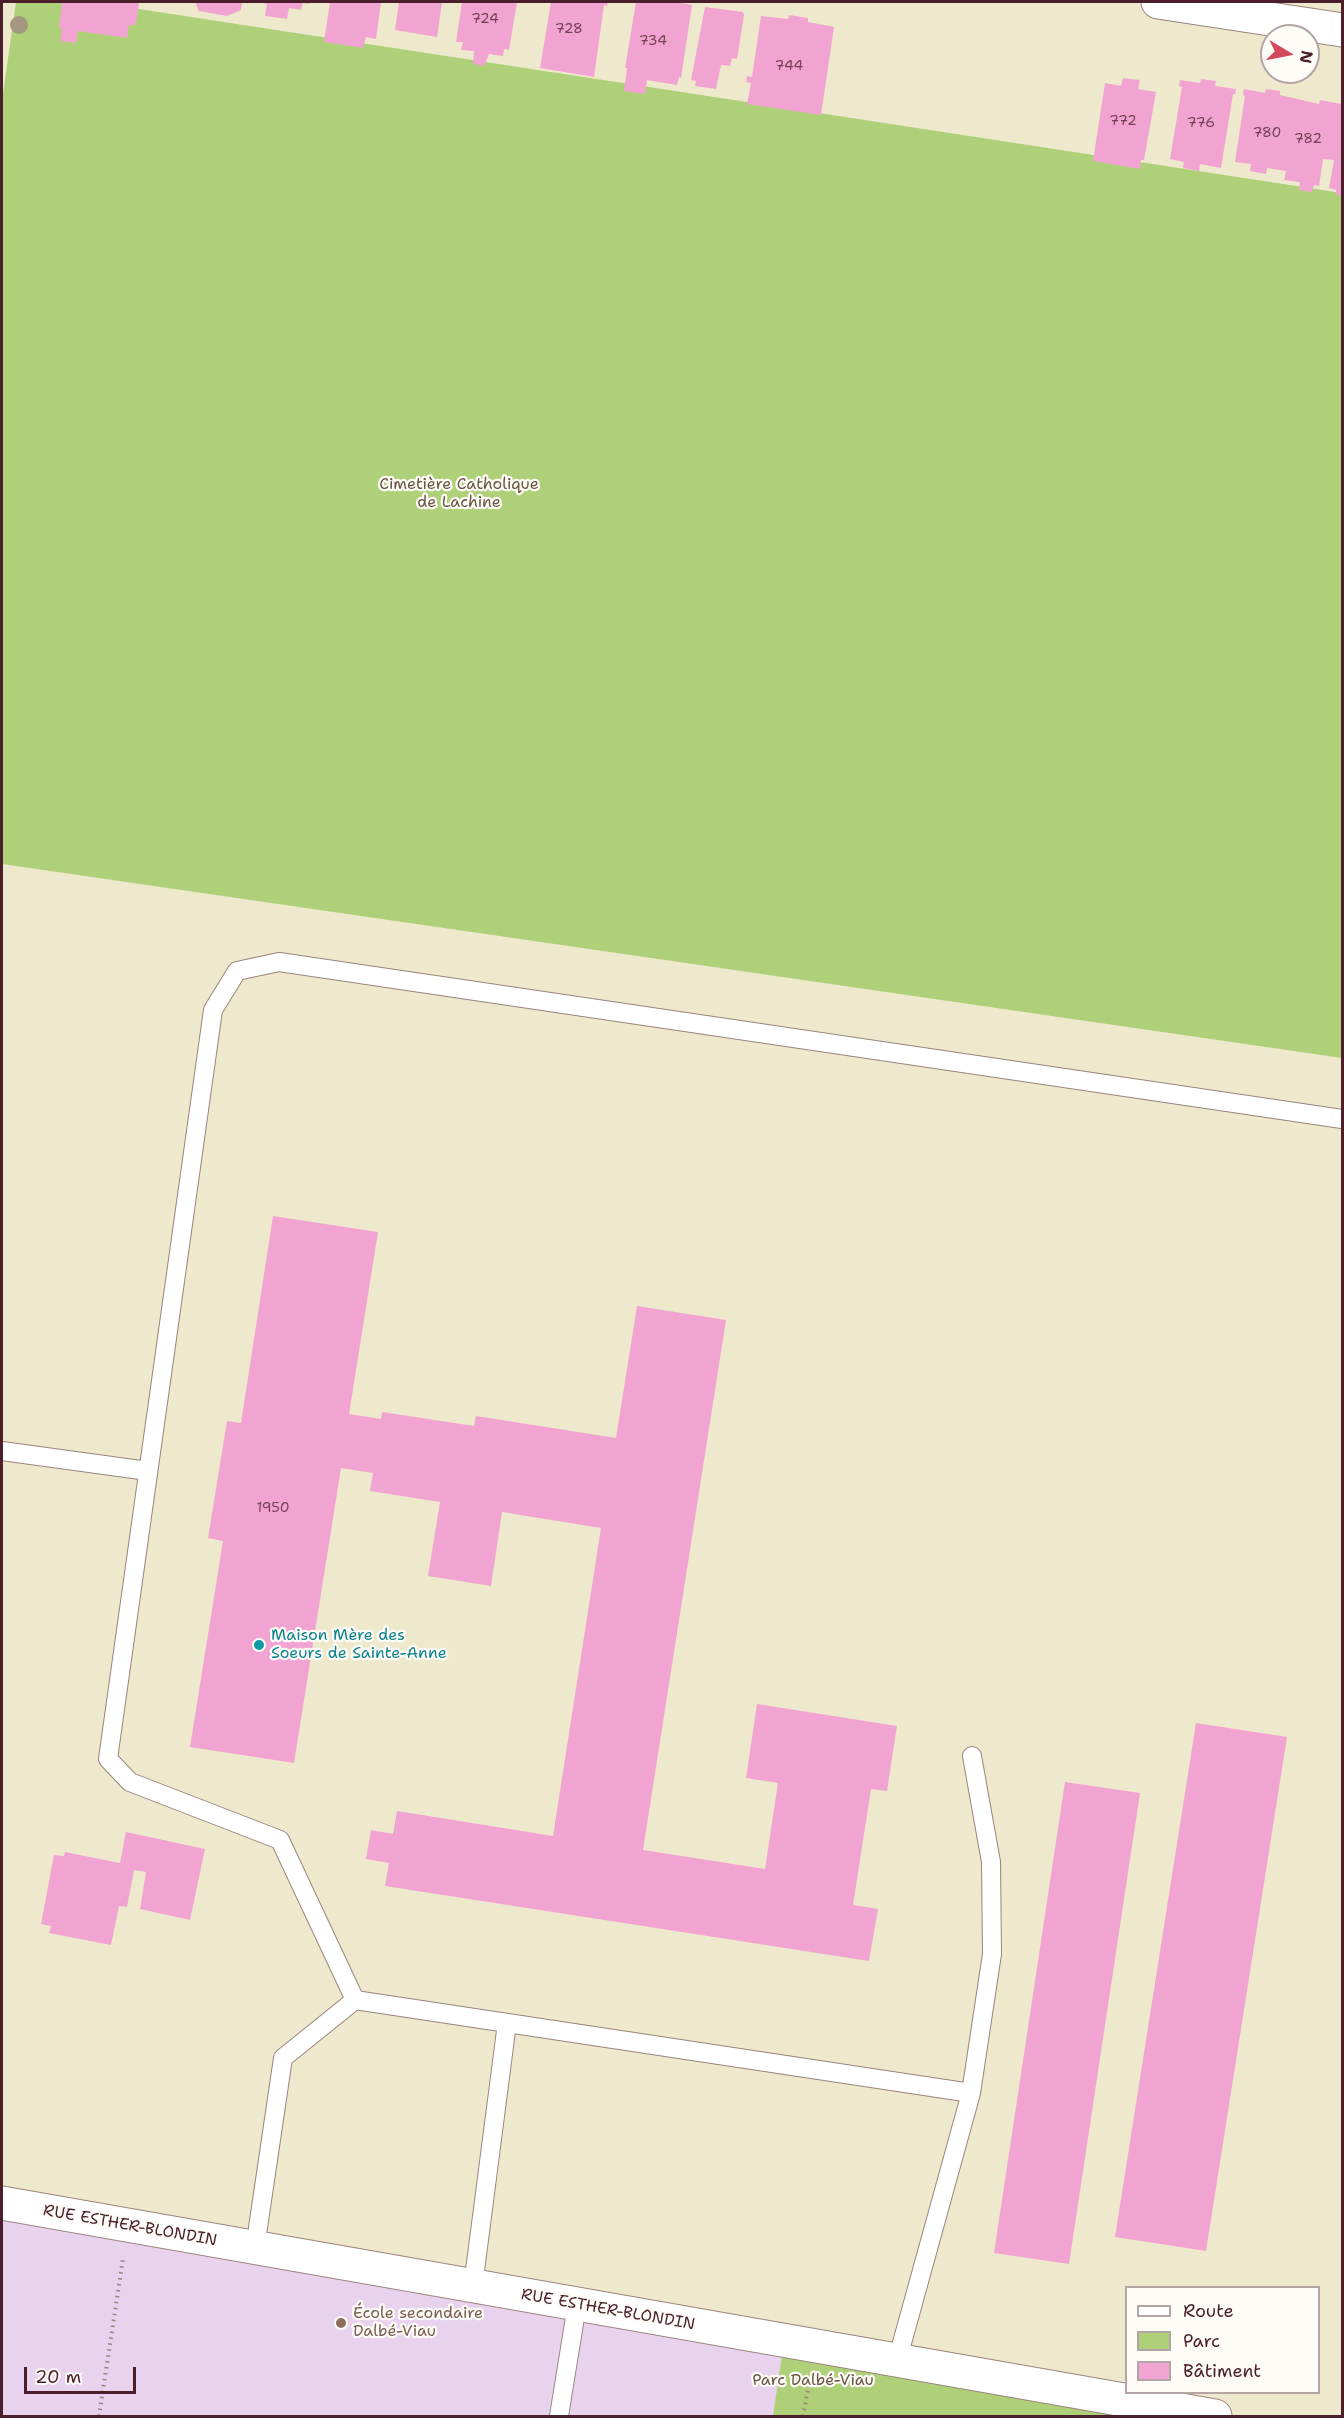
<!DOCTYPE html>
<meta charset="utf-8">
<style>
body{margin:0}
#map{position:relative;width:1344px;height:2418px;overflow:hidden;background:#eee8cc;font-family:"Shantell Sans",sans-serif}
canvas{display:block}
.frame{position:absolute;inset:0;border:3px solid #4a1f2b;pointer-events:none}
.legend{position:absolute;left:1125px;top:2286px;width:195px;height:108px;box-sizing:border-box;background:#fdfcf7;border:2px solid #b5a4a5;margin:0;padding:8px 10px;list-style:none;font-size:18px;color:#4a1f2b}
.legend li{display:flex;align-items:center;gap:12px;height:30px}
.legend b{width:30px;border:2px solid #b5a4a5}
.north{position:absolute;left:1260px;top:24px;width:60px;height:60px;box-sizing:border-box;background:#fdfcf7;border:2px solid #b5a4a5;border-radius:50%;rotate:100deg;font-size:16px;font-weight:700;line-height:24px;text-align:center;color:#4a1f2b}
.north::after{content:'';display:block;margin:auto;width:21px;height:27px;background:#d1495b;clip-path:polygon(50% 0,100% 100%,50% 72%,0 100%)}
.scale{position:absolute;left:24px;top:2367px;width:112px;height:27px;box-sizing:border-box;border:3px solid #4a1f2b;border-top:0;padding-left:8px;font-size:18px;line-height:21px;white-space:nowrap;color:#4a1f2b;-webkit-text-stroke:4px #fdfcf7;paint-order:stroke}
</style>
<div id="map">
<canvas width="1344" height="2418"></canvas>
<div class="frame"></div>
<ul class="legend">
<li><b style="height:8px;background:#fff"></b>Route</li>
<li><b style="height:16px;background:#aed078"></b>Parc</li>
<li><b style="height:16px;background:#f1a4d1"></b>Bâtiment</li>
</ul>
<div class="north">N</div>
<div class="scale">20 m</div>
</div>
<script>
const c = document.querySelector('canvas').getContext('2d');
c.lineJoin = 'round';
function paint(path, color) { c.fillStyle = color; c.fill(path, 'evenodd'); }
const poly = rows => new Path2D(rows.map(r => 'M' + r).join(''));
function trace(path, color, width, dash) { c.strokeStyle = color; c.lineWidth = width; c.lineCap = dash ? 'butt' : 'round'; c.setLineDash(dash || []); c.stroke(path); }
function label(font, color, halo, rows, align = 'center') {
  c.font = font + ' "Shantell Sans",sans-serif'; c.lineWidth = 4.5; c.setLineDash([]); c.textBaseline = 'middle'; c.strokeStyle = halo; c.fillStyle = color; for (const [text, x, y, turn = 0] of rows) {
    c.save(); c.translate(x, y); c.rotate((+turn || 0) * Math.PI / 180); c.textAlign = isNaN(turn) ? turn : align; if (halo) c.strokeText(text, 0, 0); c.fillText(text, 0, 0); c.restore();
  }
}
const built = poly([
 [2,2212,784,2341,773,2416,2,2416]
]);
const green = poly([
 [16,2,93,2,1342,193,1342,1058,2,864,2,101],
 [784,2341,1215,2416,773,2416]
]);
const building = poly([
 [62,2,139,2,136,25,129,25,127,38,78,31,76,43,60,41,62,29,59,28],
 [195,2,242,2,241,10,227,16,199,11],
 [258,2,310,2,309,4,303,3,301,10,289,8,287,19,265,16,267,4],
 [330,2,381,2,376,39,366,37,363,48,324,42],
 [399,2,442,2,437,37,395,30],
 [462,2,517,2,509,50,504,49,503,56,489,54,484,66,473,64,474,51,461,50,463,42,456,42],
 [551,2,608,2,607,6,604,5,594,77,540,68],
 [636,2,674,2,692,5,681,78,679,77,677,85,647,80,645,94,624,91,627,68,625,68],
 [705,7,743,12,744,15,737,59,732,58,730,66,721,65,716,89,695,86,696,81,691,80],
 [789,15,808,18,808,22,834,27,821,115,747,104,751,83,746,82,747,76,752,77,761,16,788,19],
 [1123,78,1140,80,1138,89,1156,92,1144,160,1141,160,1140,169,1093,161,1105,83,1121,86],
 [1201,79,1216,81,1215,86,1236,89,1235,95,1233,94,1221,168,1200,164,1199,171,1183,168,1184,162,1170,159,1182,87,1179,86,1180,80,1200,83],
 [1244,89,1265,93,1266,89,1280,91,1280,95,1319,104,1320,100,1342,104,1342,196,1336,195,1336,190,1329,188,1334,160,1323,159,1319,186,1314,185,1312,192,1299,190,1300,182,1284,180,1286,171,1267,168,1266,174,1250,171,1251,164,1235,162,1245,96,1243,95],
 [273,1216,378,1232,349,1414,381,1419,382,1412,474,1426,476,1416,616,1438,637,1306,726,1320,643,1850,765,1869,778,1783,746,1778,757,1704,897,1726,887,1791,871,1789,853,1905,878,1909,869,1961,385,1886,389,1863,366,1859,371,1830,393,1834,397,1811,553,1836,601,1528,502,1512,491,1586,428,1576,440,1502,370,1491,373,1473,341,1468,294,1763,190,1747,223,1541,208,1538,227,1421,241,1423],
 [1196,1723,1287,1737,1206,2251,1115,2237],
 [1065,1782,1140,1793,1069,2264,994,2253],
 [126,1832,205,1849,190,1920,140,1909,146,1872,134,1870,127,1907,119,1906,111,1945,49,1933,51,1926,41,1924,54,1855,64,1856,65,1852,120,1863]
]);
const path = poly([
 [99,2416,123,2259],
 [803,2416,810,2379]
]);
const lane = poly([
 [2,1451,148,1471],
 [971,2093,355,2000,280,1840,130,1782,108,1759,213,1010,237,971,279,962,1342,1119],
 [255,2248,283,2058,355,2000],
 [473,2286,507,2023],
 [897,2361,971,2093,992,1954,991,1862,972,1756],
 [559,2416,577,2305]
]);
const street = poly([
 [1158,2,1342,30],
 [2,2203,1215,2416]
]);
const trees = [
 [19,25]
];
const markers = [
 [259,1645,6,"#0f9aa8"],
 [341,2323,6,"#8d6e63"]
];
const numberNames = [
 ["724",485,19],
 ["728",569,29],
 ["734",653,41],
 ["744",789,66],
 ["772",1123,121],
 ["776",1201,123],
 ["780",1267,133],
 ["782",1308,139],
 ["1950",273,1508]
];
const parkNames = [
 ["Cimetière Catholique",459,485],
 ["de Lachine",459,503],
 ["Parc Dalbé-Viau",813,2381]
];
const cultureNames = [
 ["Maison Mère des",271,1636],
 ["Soeurs de Sainte-Anne",271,1654]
];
const streetNames = [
 ["RUE ESTHER-BLONDIN",130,2226,10],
 ["RUE ESTHER-BLONDIN",608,2310,10]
];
const educationNames = [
 ["École secondaire",353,2314],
 ["Dalbé-Viau",353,2332]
];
paint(built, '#e8d2ee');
paint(green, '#aed078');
paint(building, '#f1a4d1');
trace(lane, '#9c847c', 20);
trace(street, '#9c847c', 35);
trace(path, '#9c847c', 4, [1.5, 4.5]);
trace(lane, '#fff', 18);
trace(street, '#fff', 33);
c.fillStyle = '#a49780';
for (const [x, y] of trees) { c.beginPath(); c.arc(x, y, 9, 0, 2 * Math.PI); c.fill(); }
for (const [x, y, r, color] of markers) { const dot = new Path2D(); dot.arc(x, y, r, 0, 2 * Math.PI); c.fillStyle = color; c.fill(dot); trace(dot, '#fdfcf7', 2); }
label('14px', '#744054', null, numberNames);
label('16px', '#685442', '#fdfcf7', parkNames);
label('16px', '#0d838f', '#fdfcf7', cultureNames, 'left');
label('16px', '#4a1f2b', '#fdfcf7', streetNames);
label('16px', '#785e54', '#fdfcf7', educationNames, 'left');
</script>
